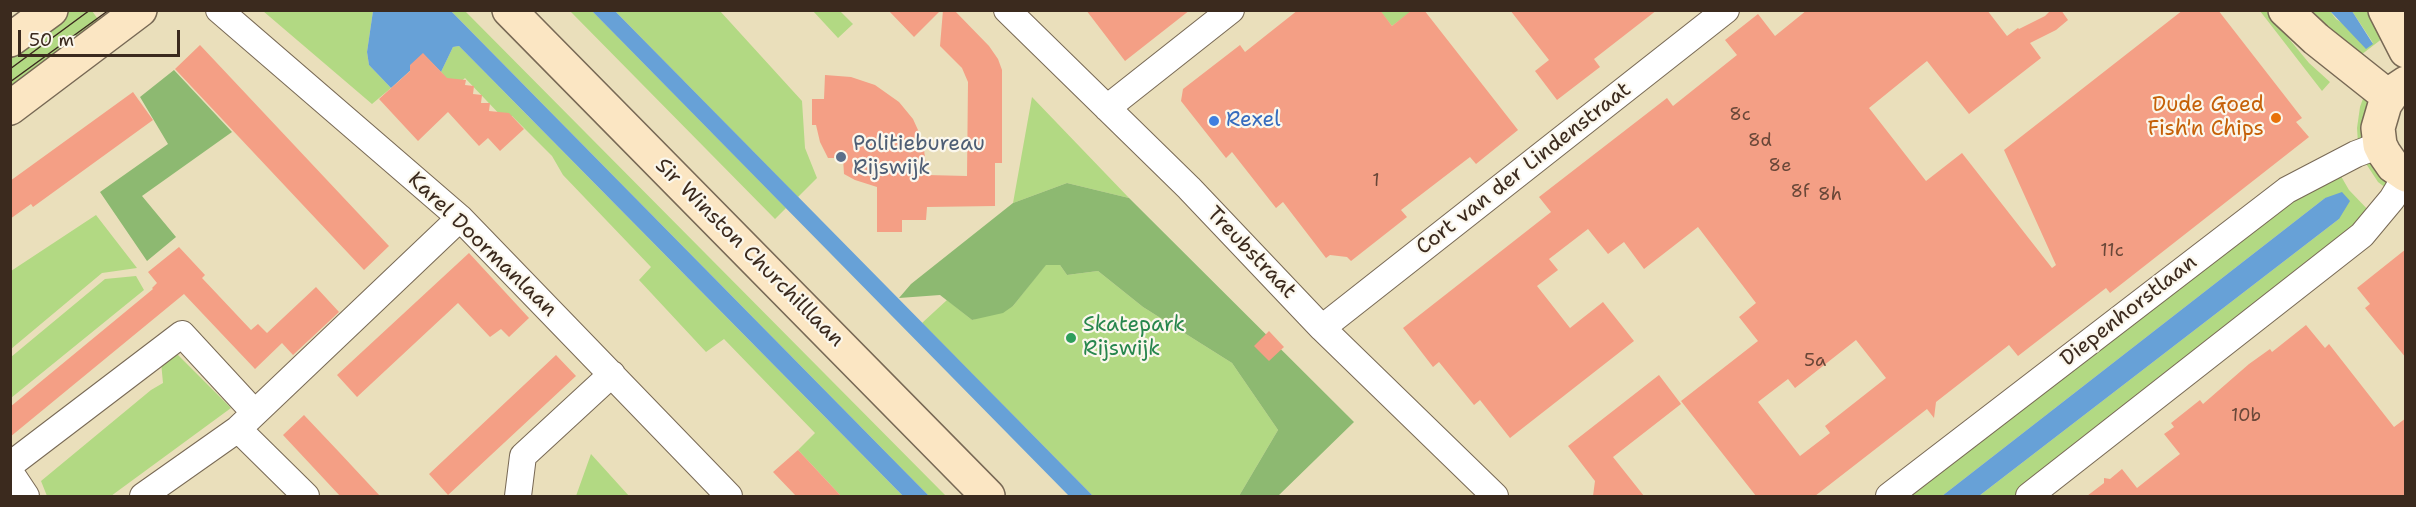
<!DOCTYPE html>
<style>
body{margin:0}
#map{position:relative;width:2416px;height:507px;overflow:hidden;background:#eadfbb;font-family:"Shantell Sans",sans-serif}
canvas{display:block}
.frame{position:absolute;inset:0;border:12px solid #3b2a1e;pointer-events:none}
.scale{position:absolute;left:18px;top:30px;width:162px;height:27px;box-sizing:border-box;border:3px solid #3b2a1e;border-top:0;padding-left:8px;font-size:18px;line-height:21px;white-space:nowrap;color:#3b2a1e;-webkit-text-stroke:4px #fbf7ec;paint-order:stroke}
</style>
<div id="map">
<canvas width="2416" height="507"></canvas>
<div class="frame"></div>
<div class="scale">50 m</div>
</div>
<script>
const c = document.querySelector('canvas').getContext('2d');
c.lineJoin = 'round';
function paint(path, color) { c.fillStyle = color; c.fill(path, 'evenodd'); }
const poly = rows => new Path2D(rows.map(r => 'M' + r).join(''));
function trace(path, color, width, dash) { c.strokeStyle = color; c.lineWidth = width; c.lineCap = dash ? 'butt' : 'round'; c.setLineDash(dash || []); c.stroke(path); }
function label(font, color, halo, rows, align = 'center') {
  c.font = font + ' "Shantell Sans",sans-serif'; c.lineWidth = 4.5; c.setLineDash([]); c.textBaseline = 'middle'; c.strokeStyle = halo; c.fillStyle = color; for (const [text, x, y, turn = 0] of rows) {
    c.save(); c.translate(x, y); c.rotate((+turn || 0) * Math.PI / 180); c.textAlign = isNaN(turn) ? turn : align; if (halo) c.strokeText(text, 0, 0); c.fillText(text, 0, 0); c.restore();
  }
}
const green = poly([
 [63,11,92,11,108,33,11,104,10,49],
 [263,11,373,11,367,52,369,65,391,88,372,104],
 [451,11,465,11,946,496,929,496],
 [570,11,592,11,786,208,775,219],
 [615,11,720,11,802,101,805,148,817,178,798,197],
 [813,11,840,11,853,24,838,38],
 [1380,11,1412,11,1392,26],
 [2260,11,2266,11,2309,63,2330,82,2322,91],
 [2295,11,2330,11,2336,19,2373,43,2352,11,2375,11,2387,35,2353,61],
 [459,46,523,111,903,496,841,496,798,450,815,433,724,339,706,352,639,280,651,267,563,175,552,156,512,116,506,121,465,78,454,88,441,72,453,47],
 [2365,93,2370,100,2365,136,2358,143,2357,128,2360,107],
 [1032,97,1129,198,1067,183,1013,203],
 [2363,159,2385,168,2390,191,2378,182],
 [2338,171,2349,190,2372,214,2018,496,1979,496,2339,219,2325,198,1942,496,1906,496,2284,201],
 [96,215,137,268,102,273,11,349,11,271],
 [1046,264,1060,265,1067,275,1098,271,1143,307,1232,363,1278,430,1239,496,1093,496,922,323,947,300,972,320,1013,306],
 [136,276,144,290,11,398,11,357,105,279],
 [177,354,231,408,111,496,47,496,41,481,151,390,163,383,161,362],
 [591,454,629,496,576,496]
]);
const forest = poly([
 [174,70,232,132,142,196,176,237,147,261,100,192,168,144,140,97],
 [1067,183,1129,198,1354,422,1278,496,1239,496,1278,430,1232,363,1143,307,1098,271,1067,275,1060,265,1046,265,1013,306,1003,313,972,320,940,295,899,298,911,284,1013,203]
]);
const water = poly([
 [373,11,451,11,929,496,903,496,459,46,453,47,441,72,423,54,412,69,391,88,369,65,367,52],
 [592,11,615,11,1093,496,1069,496],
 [2330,11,2352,11,2373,44,2366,49],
 [2342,192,2350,201,2339,219,1979,496,1942,496,2325,198]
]);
const building = poly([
 [888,10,941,10,914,37],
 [943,10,954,10,989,46,998,59,1002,70,1002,163,995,163,995,206,927,207,926,220,902,220,902,232,877,232,877,187,855,180,844,174,843,158,828,158,820,142,816,125,812,125,812,99,824,99,825,75,851,77,875,85,899,102,913,119,923,141,927,175,967,176,968,82,962,68,940,46],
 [1086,10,1190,10,1125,61],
 [1298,10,1380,10,1392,26,1412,10,1424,10,1518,130,1476,164,1470,157,1401,210,1407,217,1351,261,1347,257,1330,255,1326,258,1283,202,1276,208,1232,152,1226,158,1181,101,1183,89,1240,45,1245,52],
 [1510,10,1657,10,1594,59,1600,67,1557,100,1535,71,1549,60],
 [1807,10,1987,10,2007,36,2018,28,2019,29,2045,16,2051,10,2061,10,2068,20,2056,30,2030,43,2041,58,1969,114,1927,61,1869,108,1926,181,1962,153,2052,268,2056,265,2004,150,2183,10,2218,10,2302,118,2296,122,2309,137,2110,293,2106,288,2018,356,2009,345,1936,402,1934,418,1927,409,1815,496,1756,496,1681,401,1758,341,1739,317,1756,303,1698,227,1644,269,1624,242,1608,254,1588,229,1549,259,1558,270,1537,286,1570,328,1603,302,1634,341,1510,438,1480,400,1474,405,1439,362,1433,367,1403,328,1551,212,1539,197,1667,98,1673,106,1737,55,1725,40,1758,14,1775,36],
 [1856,340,1886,378,1825,426,1830,433,1800,456,1758,402,1788,379,1795,388],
 [200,45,389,246,364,270,175,69],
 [423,53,447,78,466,80,465,85,474,86,473,94,482,95,481,103,490,103,489,111,509,113,524,129,500,151,488,138,479,146,448,112,418,141,379,99,410,71,410,65],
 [133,92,153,120,33,207,31,204,10,219,10,181],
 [179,247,205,275,202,278,251,330,258,324,267,333,316,287,339,312,293,355,282,343,255,369,184,294,10,437,10,407,153,289,152,288,157,283,148,272],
 [2406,249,2406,358,2365,308,2370,304,2357,288],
 [469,253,529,318,509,337,501,329,490,337,458,303,357,397,337,375],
 [2306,325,2325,348,2329,344,2394,427,2406,418,2406,496,2087,496,2104,483,2104,478,2110,479,2122,469,2137,488,2180,454,2164,434,2174,427,2171,423,2200,400,2203,404,2249,364,2270,349,2272,352],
 [1269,331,1284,347,1269,361,1254,346],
 [556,355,576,376,448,495,429,474],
 [1659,375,1681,404,1613,457,1644,496,1593,496,1595,481,1568,446],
 [304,415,339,452,380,496,340,496,283,435],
 [798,450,841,496,796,496,773,472]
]);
const street = poly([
 [219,10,460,218,729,496],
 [1007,10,1189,188,1322,328,1495,496],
 [1107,108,1231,10],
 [1322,328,1726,10],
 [238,429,306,496],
 [10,465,182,334,254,412],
 [10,472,26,496],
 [143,496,238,429,460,218],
 [518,496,523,456,612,374],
 [1889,496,2287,190,2356,154,2380,145],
 [2029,496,2362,235,2392,199,2406,176]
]);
const secondary = poly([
 [509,10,988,496],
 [2285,10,2316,39,2389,97],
 [2385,10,2406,51],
 [10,40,51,10],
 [2406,83,2394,91,2385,104,2378,128,2380,145,2384,153,2393,166,2406,175],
 [10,108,140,10]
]);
const tram = poly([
 [10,69,90,10],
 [10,82,109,10]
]);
const markers = [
 [2276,118,6,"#e8710a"],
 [1214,121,6,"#3f7fe0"],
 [841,157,6,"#5c6f8a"],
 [1071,338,6,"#2e9e5b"]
];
const numberNames = [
 ["8c",1740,115],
 ["8d",1760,141],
 ["8e",1780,166],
 ["1",1376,181],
 ["8f",1800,192],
 ["8h",1830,195],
 ["11c",2112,251],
 ["5a",1815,361],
 ["10b",2246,416]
];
const foodNames = [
 ["Dude Goed",2264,106],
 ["Fish'n Chips",2264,130]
];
const shopNames = [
 ["Rexel",1226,121]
];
const serviceNames = [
 ["Politiebureau",853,145],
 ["Rijswijk",853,169]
];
const streetNames = [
 ["Cort van der Lindenstraat",1524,169,-38],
 ["Karel Doormanlaan",482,245,44],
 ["Sir Winston Churchilllaan",749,253,45],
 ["Treubstraat",1251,253,46],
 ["Diepenhorstlaan",2129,311,-38]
];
const leisureNames = [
 ["Skatepark",1083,326],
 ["Rijswijk",1083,350]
];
paint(green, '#b2d983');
paint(forest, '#8db971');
paint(water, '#67a1d7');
paint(building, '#f49f85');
trace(street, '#786955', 28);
trace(secondary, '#786955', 36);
trace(street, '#fff', 26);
trace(secondary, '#fbe6c3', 33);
trace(tram, '#3b2a1e', 1.5);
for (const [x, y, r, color] of markers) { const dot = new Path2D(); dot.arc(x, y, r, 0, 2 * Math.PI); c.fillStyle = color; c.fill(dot); trace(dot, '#fbf7ec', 2); }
label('18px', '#694738', null, numberNames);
label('21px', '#c56008', '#fbf7ec', foodNames, 'right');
label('21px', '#366cbe', '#fbf7ec', shopNames, 'left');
label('21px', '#4e5e75', '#fbf7ec', serviceNames, 'left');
label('21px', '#3b2a1e', '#fbf7ec', streetNames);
label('21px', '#27864d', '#fbf7ec', leisureNames, 'left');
</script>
